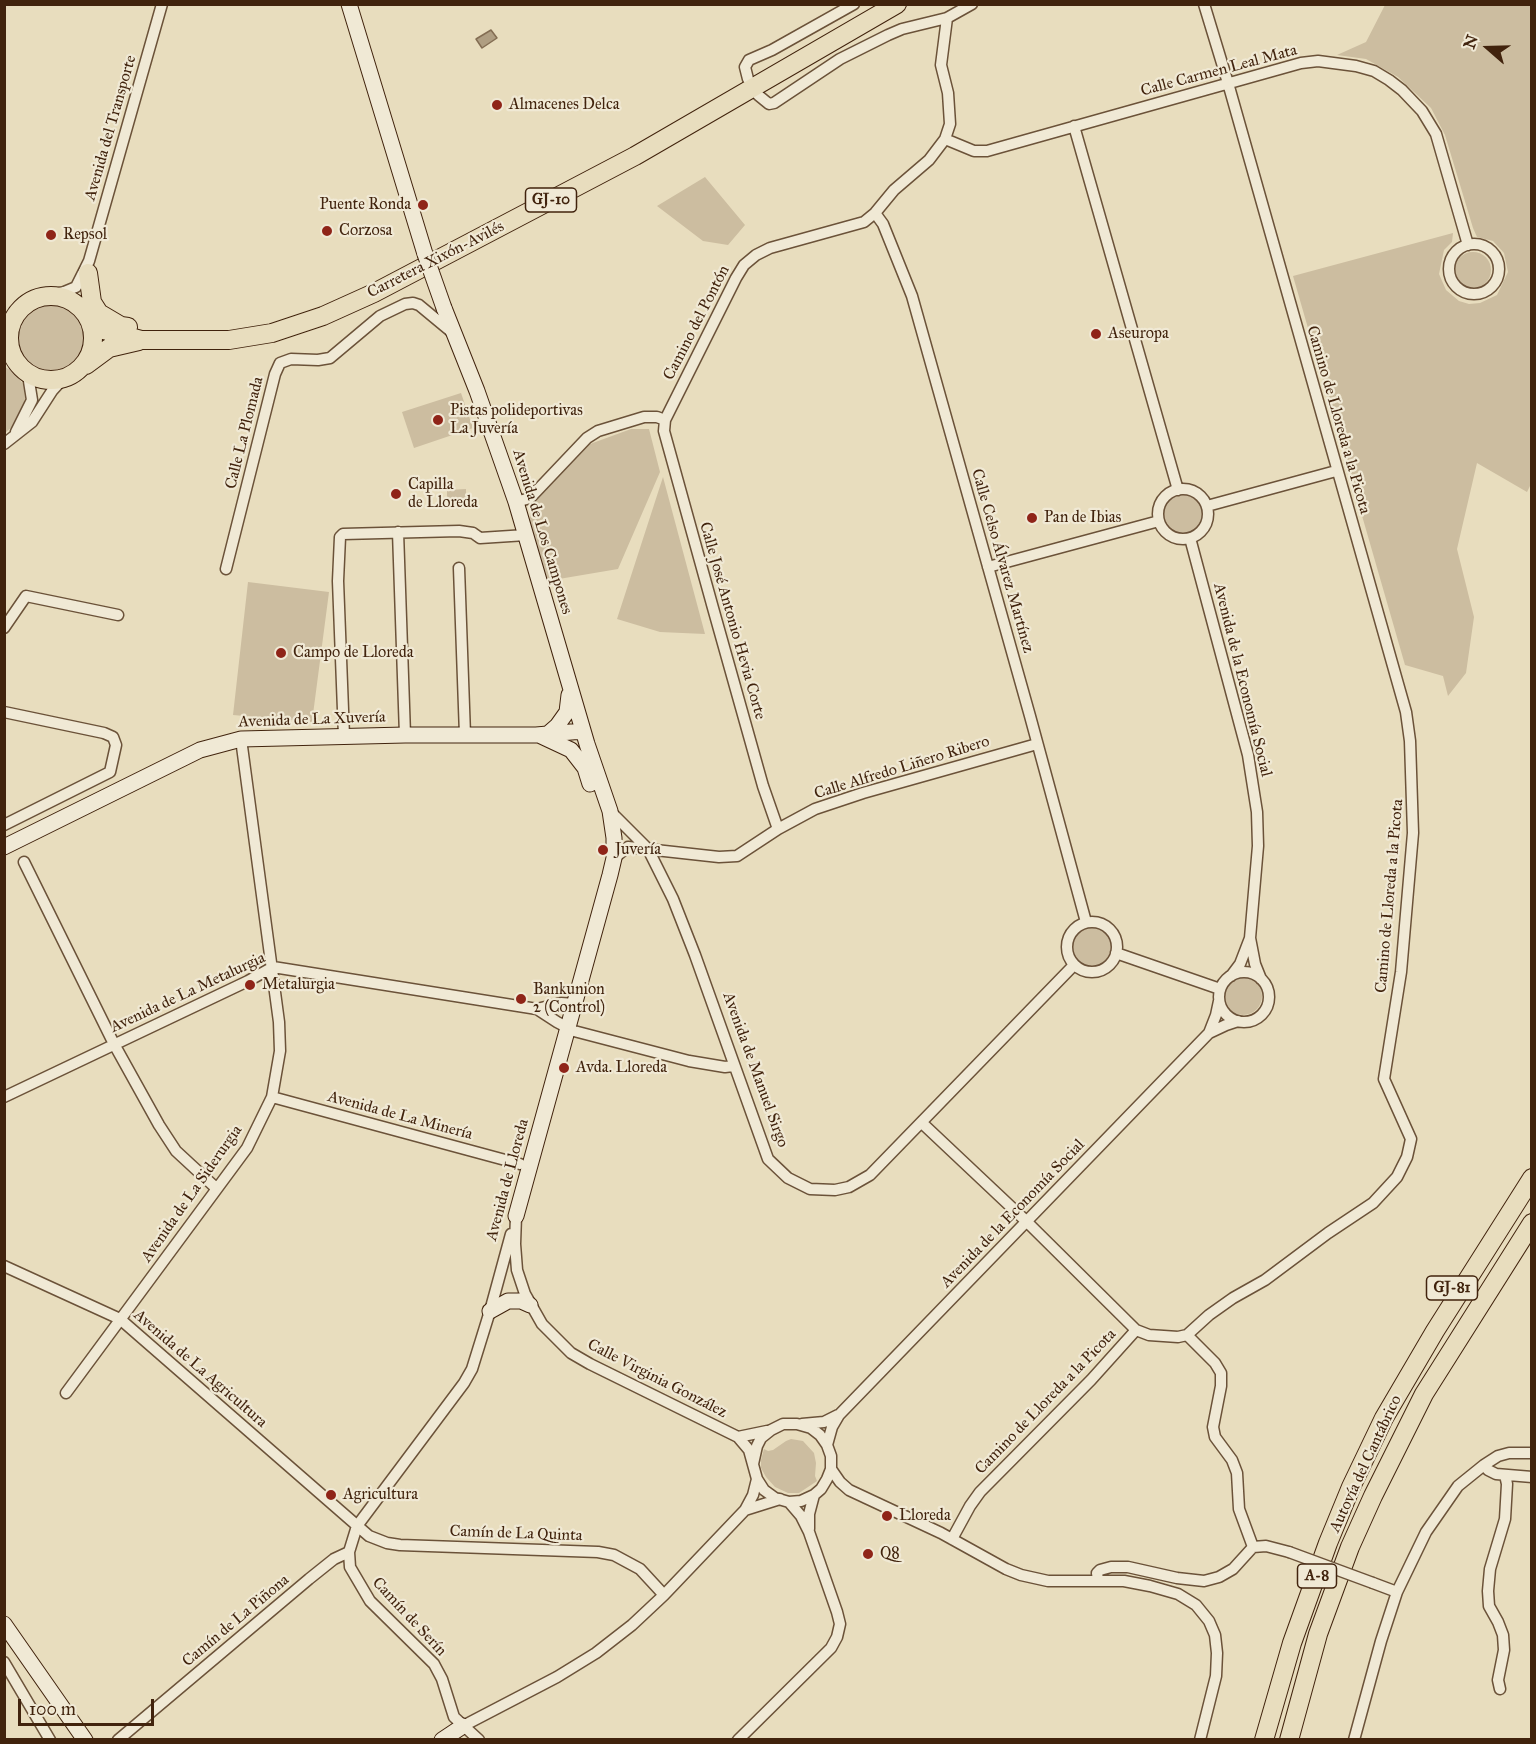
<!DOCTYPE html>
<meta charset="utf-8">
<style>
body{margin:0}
#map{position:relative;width:1536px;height:1744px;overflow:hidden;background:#e8ddbe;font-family:"IM FELL Great Primer",serif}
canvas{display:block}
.frame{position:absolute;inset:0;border:6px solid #41230d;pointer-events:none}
.north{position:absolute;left:1458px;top:18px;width:60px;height:60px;-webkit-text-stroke:4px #f0e9d5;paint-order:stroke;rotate:290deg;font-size:16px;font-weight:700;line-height:24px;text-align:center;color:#41230d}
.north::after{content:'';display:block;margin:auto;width:21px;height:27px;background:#41230d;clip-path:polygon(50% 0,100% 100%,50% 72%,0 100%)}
.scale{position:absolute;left:18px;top:1699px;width:136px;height:27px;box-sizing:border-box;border:3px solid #41230d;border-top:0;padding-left:8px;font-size:18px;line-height:21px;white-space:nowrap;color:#41230d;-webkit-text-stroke:4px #f0e9d5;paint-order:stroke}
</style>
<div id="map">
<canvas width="1536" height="1744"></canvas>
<div class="frame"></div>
<div class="north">N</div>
<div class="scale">100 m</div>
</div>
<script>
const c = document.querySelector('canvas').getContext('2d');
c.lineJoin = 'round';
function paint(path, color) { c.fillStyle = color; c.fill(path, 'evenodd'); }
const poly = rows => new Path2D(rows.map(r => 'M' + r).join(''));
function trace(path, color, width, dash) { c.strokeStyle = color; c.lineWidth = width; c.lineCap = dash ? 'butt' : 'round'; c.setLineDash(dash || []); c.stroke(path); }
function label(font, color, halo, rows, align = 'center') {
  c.font = font + ' "IM FELL Great Primer",serif'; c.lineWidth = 4.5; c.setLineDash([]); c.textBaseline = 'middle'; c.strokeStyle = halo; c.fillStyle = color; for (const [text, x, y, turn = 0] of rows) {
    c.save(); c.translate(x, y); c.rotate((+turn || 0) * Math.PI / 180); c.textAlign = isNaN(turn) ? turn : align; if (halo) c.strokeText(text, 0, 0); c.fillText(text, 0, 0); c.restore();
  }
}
const green = poly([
 [1385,5,1531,5,1531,484,1527,492,1477,463,1457,549,1474,617,1466,673,1448,696,1443,676,1405,665,1293,276,1453,233,1452,242,1444,250,1439,274,1446,290,1459,301,1469,304,1480,303,1497,295,1508,272,1504,253,1493,241,1477,237,1473,228,1445,135,1431,108,1398,77,1366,59,1337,55,1366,42],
 [705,177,745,225,728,245,703,241,657,206],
 '1455 270a18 18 0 1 1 36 0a18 18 0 1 1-36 0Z',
 '16 338a36 36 0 1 1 72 0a36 36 0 1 1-72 0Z',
 [5,367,15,373,23,384,25,398,21,414,13,426,5,433],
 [461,393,473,428,414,448,402,412],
 [631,429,649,429,660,472,618,569,547,581,529,525,531,506,590,444],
 [663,477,705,634,660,632,617,619],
 [466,489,466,503,447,504,447,490],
 '1163 514a20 20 0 1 1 40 0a20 20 0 1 1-40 0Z',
 [248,582,329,592,312,722,233,715],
 '1071 946a20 20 0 1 1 40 0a20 20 0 1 1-40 0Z',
 '1224 996a19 19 0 1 1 38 0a19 19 0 1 1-38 0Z',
 [791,1439,803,1441,814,1453,816,1463,815,1476,817,1481,799,1493,788,1493,775,1487,766,1477,761,1468,761,1460,764,1449,768,1451,773,1450,786,1441]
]);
const water = poly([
 [491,30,497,38,482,48,476,39,491,30]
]);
const street = poly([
 [748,79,745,67,749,60,772,50,854,4],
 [758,95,769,104,774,103,840,59,888,35,902,29,947,18,972,4],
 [1074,126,1178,490],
 [945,139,974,151,987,151,1301,63,1318,61,1356,66,1374,71,1389,80,1402,90,1422,111,1436,134,1468,245],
 [875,213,883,224,912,296,1030,716,1086,922],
 '1449 269a25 25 0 1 1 50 0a25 25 0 1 1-50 0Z',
 [50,295,64,292,76,287,89,261,162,4],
 [665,420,664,431,713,608,763,786,778,829],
 [16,432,32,400,28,375],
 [4,444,32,422,52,391,62,380],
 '1158 514a25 25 0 1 1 50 0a25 25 0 1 1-50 0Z',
 [516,502,530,498,587,438,598,431,644,417,657,417,665,420,736,278,744,265,756,255,770,248,864,222,875,213,894,190,929,160,945,139,950,124,948,93,941,65,947,18],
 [1207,506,1336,471],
 [398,532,405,735],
 [1190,538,1248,755,1257,812,1258,846,1250,938,1240,964,1231,976],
 [988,567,1159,521],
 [459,568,465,735],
 [226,569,275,374,280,363,291,359,318,360,330,358,380,316,405,304,413,303,419,305,454,334],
 [4,628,26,596,118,615],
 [4,712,104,733,113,737,116,745,110,772,4,825],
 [344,736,338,581,340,537,343,534,459,531,473,533,480,538,526,535],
 [610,811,648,849,673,899,695,955,768,1159,788,1178,810,1189,835,1190,849,1187,870,1175,1074,965],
 [614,858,628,847,719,857,737,856,778,829,815,809,863,793,1037,744],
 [24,862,114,1044,159,1125,176,1151,216,1188],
 '1067 947a25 25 0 1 1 50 0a25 25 0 1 1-50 0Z',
 [1250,938,1255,964,1261,979],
 [1116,953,1220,989],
 '1219 997a25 25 0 1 1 50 0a25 25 0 1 1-50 0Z',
 [537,1009,561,1003,575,1004],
 [1209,1033,1216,1015,1219,1001],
 [4,1097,248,981,273,967,537,1009,557,1022,574,1031,689,1061,725,1067,733,1066],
 [272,1097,520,1164],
 [922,1123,1026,1221,1136,1330,1149,1335,1178,1337,1187,1335,1209,1315,1233,1298,1265,1280,1328,1233,1373,1203,1397,1177,1407,1157,1411,1139,1384,1079,1401,972,1413,833,1410,741,1406,712,1228,83,1204,4],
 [516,1216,515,1244,517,1270,525,1294,542,1324,571,1353,590,1364,738,1437,749,1450,757,1479,764,1490,775,1498,789,1502,801,1501,814,1495,821,1489,827,1479,831,1469,831,1456,827,1445,820,1435,811,1428,797,1424,783,1424,771,1430,761,1438,757,1446,753,1464],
 [4,1266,120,1319,369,1536,387,1543,400,1545,598,1552,614,1555,640,1569,664,1595],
 [1187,1335,1215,1363,1221,1373,1221,1386,1213,1427,1215,1437,1232,1460,1237,1473,1239,1509,1253,1547],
 [66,1393,247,1148,272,1097,280,1051,279,1022,241,739],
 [802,1424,824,1422,838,1415],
 [738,1437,767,1431],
 [827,1445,832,1427,839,1415,1209,1033,1226,1025,1238,1021],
 [1484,1465,1488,1470,1496,1474,1532,1477],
 [831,1469,840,1482,849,1490,941,1533,1006,1569,1021,1575,1048,1581,1124,1581,1150,1586,1178,1594,1196,1605,1209,1621,1215,1635,1217,1653,1216,1676,1200,1740],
 [745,1510,780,1499],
 [809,1529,809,1514,814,1495],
 [952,1539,970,1506,980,1492,1091,1380,1136,1330],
 [1098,1580,1097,1573,1100,1570,1111,1567,1128,1567,1177,1578,1204,1581,1219,1577,1233,1569,1253,1547,1266,1546,1289,1552],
 [1373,1583,1397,1592],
 [4,1662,50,1740],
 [1500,1689,1498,1680,1504,1650,1503,1635,1498,1622,1489,1606,1488,1591,1490,1569,1505,1519,1507,1484,1505,1475],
 [463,1726,557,1677,596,1653,632,1625,664,1595,745,1510,753,1495,757,1479],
 [118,1740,309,1579,334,1559,349,1552],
 [479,1740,454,1717,442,1679,434,1664,370,1601,350,1567,349,1552,357,1526,464,1383,472,1369,490,1311,511,1234],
 [738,1740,831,1648,837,1637,840,1624,837,1612,809,1532,801,1516,789,1502],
 [1354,1740,1381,1641,1397,1592,1426,1532,1458,1486,1484,1465,1498,1456,1509,1453,1532,1453]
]);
const secondary = poly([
 [349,4,425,254],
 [444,308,477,391,516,502,587,744,610,811,614,838,614,858,610,875,516,1216],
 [549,733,557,726,567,712,569,695],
 [539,735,571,750,585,768,590,784],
 [4,847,200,750,241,739,405,735,536,735,583,731],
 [490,1311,508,1301,521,1301,530,1305],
 [4,1624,85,1740],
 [442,1740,463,1726]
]);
const highway = poly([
 [88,273,92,302,99,313,121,326,128,327],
 '9 338a42 42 0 1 1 84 0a42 42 0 1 1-84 0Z',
 [93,327,141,340,229,340,272,333,323,316,374,293,635,156,897,4],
 [86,365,109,348,139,341],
 [1264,1740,1292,1643,1328,1543,1351,1487,1384,1418,1435,1331,1532,1178],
 [1289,1740,1318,1634,1350,1547,1373,1496,1424,1394,1532,1223]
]);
const streetBridge = poly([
 [1289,1552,1373,1583]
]);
const secondaryBridge = poly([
 [425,254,444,308]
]);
const markers = [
 [497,105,6,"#8f2418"],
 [423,205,6,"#8f2418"],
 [327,231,6,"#8f2418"],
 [51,235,6,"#8f2418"],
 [1096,334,6,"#8f2418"],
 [438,420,6,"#8f2418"],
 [396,494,6,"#8f2418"],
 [1032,518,6,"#8f2418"],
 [281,653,6,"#8f2418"],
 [603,850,6,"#8f2418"],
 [250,985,6,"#8f2418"],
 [521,999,6,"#8f2418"],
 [564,1068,6,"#8f2418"],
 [331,1495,6,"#8f2418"],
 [887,1516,6,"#8f2418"],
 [868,1554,6,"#8f2418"]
];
const shields = [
 [551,200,51],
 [1452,1288,51],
 [1317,1576,39]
];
const shieldNames = [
 ["GJ-10",551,200],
 ["GJ-81",1452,1288],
 ["A-8",1317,1576]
];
const streetNames = [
 ["Calle Carmen Leal Mata",1219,71,-15],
 ["Avenida del Transporte",111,128,-74],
 ["Carretera Xixón-Avilés",436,260,-27],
 ["Camino del Pontón",697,323,-63],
 ["Camino de Lloreda a la Picota",1338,420,74],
 ["Calle La Plomada",245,433,-76],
 ["Avenida de Los Campones",542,532,73],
 ["Calle Celso Álvarez Martínez",1002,561,74],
 ["Calle José Antonio Hevia Corte",732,621,74],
 ["Avenida de la Economía Social",1242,680,76],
 ["Avenida de La Xuvería",312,720,-2],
 ["Calle Alfredo Liñero Ribero",902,768,-17],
 ["Camino de Lloreda a la Picota",1390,896,-85],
 ["Avenida de La Metalurgia",188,993,-25],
 ["Avenida de Manuel Sirgo",755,1070,70],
 ["Avenida de La Minería",400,1116,15],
 ["Avenida de Lloreda",508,1180,-75],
 ["Avenida de La Siderurgia",192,1194,-55],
 ["Avenida de la Economía Social",1013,1214,-46],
 ["Avenida de La Agricultura",200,1369,41],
 ["Calle Virginia González",657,1379,27],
 ["Camino de Lloreda a la Picota",1046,1402,-46],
 ["Autovía del Cantábrico",1366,1464,-65],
 ["Camín de La Quinta",516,1534,2],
 ["Camín de Serín",409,1617,47],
 ["Camín de La Piñona",236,1621,-40]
];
const poiNames = [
 ["Almacenes Delca",509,105],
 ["Puente Ronda",411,205,"right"],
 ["Corzosa",339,231],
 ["Repsol",63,235],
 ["Aseuropa",1108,334],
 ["Pistas polideportivas",450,411],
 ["La Juvería",450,429],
 ["Capilla",408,485],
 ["de Lloreda",408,503],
 ["Pan de Ibias",1044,518],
 ["Campo de Lloreda",293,653],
 ["Juvería",615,850],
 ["Metalurgia",262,985],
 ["Bankunion",533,990],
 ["2 (Control)",533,1008],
 ["Avda. Lloreda",576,1068],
 ["Agricultura",343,1495],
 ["Lloreda",899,1516],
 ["Q8",880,1554]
];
paint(green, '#ccbda0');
paint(water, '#af9e82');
trace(water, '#836d53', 1.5);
trace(street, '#6b5239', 13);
trace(secondary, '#41230d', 17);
trace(highway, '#41230d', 20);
trace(street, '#f0e9d5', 10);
trace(secondary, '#f0e9d5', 15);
trace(highway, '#e8ddbe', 18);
trace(streetBridge, '#6b5239', 13, []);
trace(secondaryBridge, '#41230d', 17, []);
trace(streetBridge, '#f0e9d5', 10);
trace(secondaryBridge, '#f0e9d5', 15);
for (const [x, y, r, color] of markers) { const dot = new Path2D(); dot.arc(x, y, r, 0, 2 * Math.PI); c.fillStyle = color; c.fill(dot); trace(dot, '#f0e9d5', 2); }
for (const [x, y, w] of shields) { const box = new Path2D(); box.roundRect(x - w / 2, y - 12, w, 24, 4.5); c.fillStyle = '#f0e9d5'; c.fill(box); trace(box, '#41230d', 1.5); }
label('bold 15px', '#41230d', null, shieldNames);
label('16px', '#41230d', '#f0e9d5', streetNames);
label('16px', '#41230d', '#f0e9d5', poiNames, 'left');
</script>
